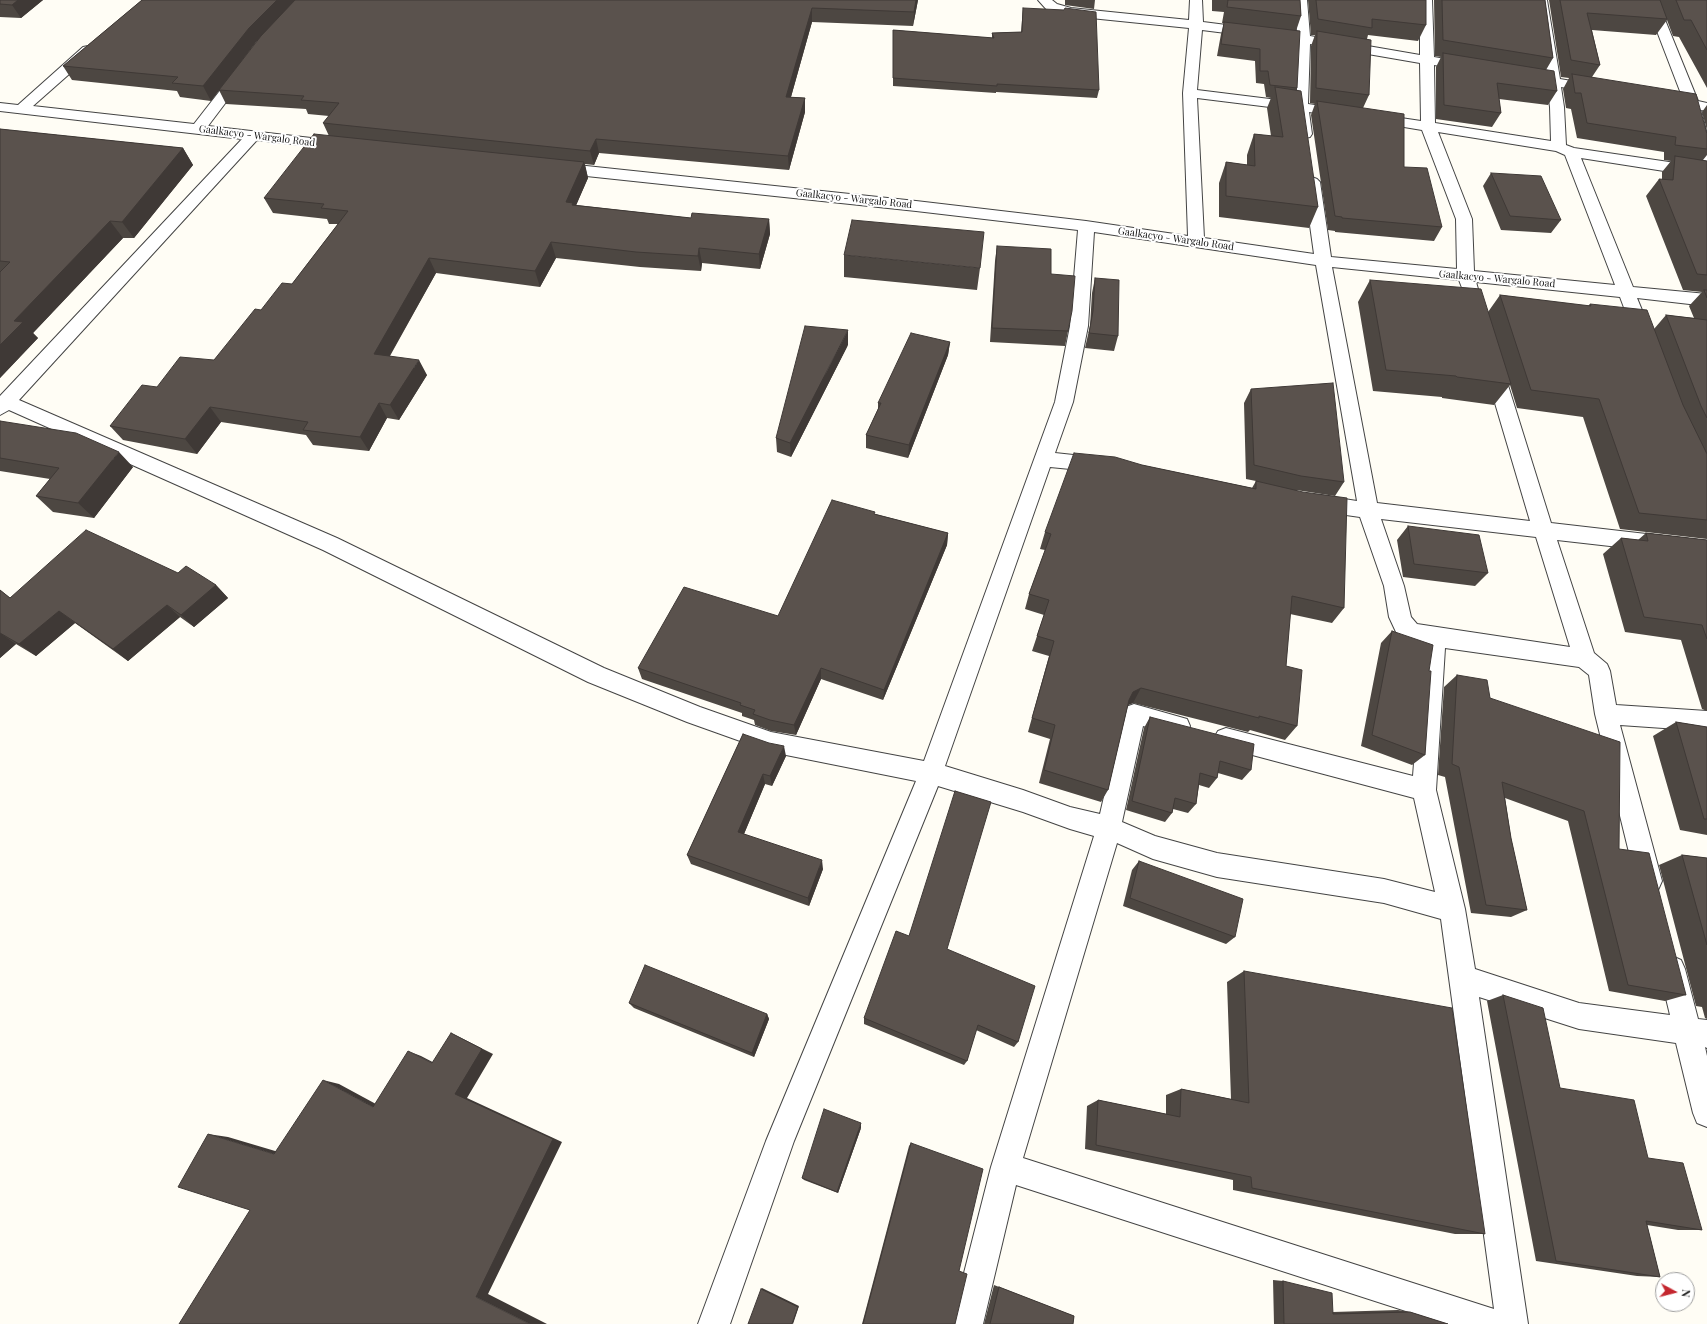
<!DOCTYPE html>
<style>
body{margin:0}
#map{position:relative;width:1707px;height:1324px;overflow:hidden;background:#fffdf5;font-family:"Playfair Display",serif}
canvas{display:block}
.north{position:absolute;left:1655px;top:1272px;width:40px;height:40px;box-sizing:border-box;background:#fff;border:1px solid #a0a0a0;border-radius:50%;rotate:97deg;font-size:11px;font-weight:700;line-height:16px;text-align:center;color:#111}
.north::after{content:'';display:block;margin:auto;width:14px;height:18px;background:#c4262e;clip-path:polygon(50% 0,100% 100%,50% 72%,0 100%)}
</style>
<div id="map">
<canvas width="1707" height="1324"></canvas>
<div class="north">N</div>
</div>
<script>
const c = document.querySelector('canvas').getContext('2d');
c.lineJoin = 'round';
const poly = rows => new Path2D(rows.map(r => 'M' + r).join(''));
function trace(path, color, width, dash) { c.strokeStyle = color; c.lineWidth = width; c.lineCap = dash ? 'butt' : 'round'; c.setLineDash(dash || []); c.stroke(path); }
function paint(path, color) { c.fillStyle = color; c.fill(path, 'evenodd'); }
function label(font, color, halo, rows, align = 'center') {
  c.font = font + ' "Playfair Display",serif'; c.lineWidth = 4; c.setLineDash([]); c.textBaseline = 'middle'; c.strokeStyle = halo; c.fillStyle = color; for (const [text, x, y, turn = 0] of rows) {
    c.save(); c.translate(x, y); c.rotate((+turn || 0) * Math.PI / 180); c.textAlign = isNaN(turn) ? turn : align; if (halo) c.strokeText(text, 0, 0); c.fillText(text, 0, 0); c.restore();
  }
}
const minor = poly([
 [1038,0,1052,0,1057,4,1071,8,1189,20,1190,0,1202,0,1203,22,1297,34,1295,0,1307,0,1310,36,1420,55,1420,0,1432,0,1434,57,1445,59,1447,62,1445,65,1440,66,1434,65,1435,123,1551,141,1550,107,1547,85,1522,80,1520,77,1522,74,1527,73,1545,76,1535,0,1547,0,1560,79,1595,85,1600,86,1602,89,1600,92,1595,93,1561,87,1564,107,1566,145,1574,148,1696,166,1701,168,1704,171,1701,174,1696,176,1581,158,1633,287,1707,294,1707,306,1637,298,1653,337,1650,341,1644,343,1638,341,1635,337,1620,297,1476,282,1478,289,1476,293,1470,294,1464,293,1459,280,1332,267,1377,503,1530,521,1484,366,1487,362,1493,360,1499,362,1502,366,1551,523,1707,541,1707,557,1557,540,1594,653,1607,664,1610,671,1616,705,1707,711,1707,731,1620,725,1662,881,1658,890,1649,893,1640,890,1636,881,1595,714,1589,675,1579,667,1445,648,1436,790,1465,909,1475,969,1579,1003,1670,1015,1659,969,1663,960,1672,956,1681,960,1685,969,1698,1019,1707,1020,1707,1048,1705,1047,1707,1056,1707,1127,1697,1123,1693,1113,1676,1043,1579,1029,1479,997,1528,1324,1446,1324,1016,1185,983,1324,951,1324,991,1167,1094,836,1070,829,1023,812,938,786,794,1141,730,1324,698,1324,766,1141,916,781,771,752,687,722,588,682,323,550,9,410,0,415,0,396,242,139,0,111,0,103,18,105,83,47,88,46,93,47,95,50,93,53,33,106,194,124,236,70,241,69,246,70,248,73,208,126,337,141,342,142,344,145,342,148,337,149,257,140,19,400,337,538,604,668,700,707,771,732,924,761,1055,402,1070,326,1078,230,916,211,558,173,553,171,550,168,553,165,558,163,916,201,1086,221,1188,236,1183,93,1189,28,1071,16,1047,10,1038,0],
 [1202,30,1297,42,1294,102,1197,90,1202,30],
 [1310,44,1420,63,1421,121,1374,114,1369,115,1367,118,1369,121,1374,122,1422,130,1456,219,1457,269,1331,257,1320,182,1317,179,1312,177,1307,179,1304,182,1314,254,1204,238,1197,98,1294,110,1298,134,1300,137,1305,138,1310,137,1312,134,1309,112,1342,117,1347,116,1349,113,1347,110,1342,109,1308,104,1310,44],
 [1438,132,1556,151,1565,155,1615,285,1474,271,1472,219,1438,132],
 [1094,232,1316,265,1357,501,1318,495,1311,498,1308,503,1311,508,1318,511,1360,517,1384,586,1389,617,1396,632,1403,638,1423,644,1413,776,1226,728,1218,731,1214,738,1218,745,1226,748,1414,798,1435,892,1384,879,1217,853,1155,836,1122,822,1143,726,1179,736,1187,733,1190,726,1187,719,1134,704,1126,707,1123,714,1100,814,1070,807,1023,790,945,766,1050,467,1101,472,1108,470,1111,465,1108,460,1101,458,1055,453,1073,402,1088,326,1094,232],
 [1381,519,1536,537,1570,647,1417,624,1411,617,1404,586,1381,519],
 [1117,843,1153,859,1217,877,1384,903,1441,919,1494,1309,1023,1158,1117,843],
 [1645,0,1657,0,1698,101,1707,103,1707,111,1701,110,1707,135,1707,168,1702,166,1699,163,1686,108,1666,105,1664,102,1666,99,1671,98,1683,99,1645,0]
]);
const wall = poly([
 [0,0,43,0,21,18,0,17],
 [142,0,918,0,913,26,812,22,791,97,805,98,805,112,789,170,599,153,594,165,585,164,588,178,576,205,691,218,769,219,770,234,760,269,702,263,701,271,640,267,556,258,540,287,436,273,390,356,427,375,399,420,387,418,369,451,313,445,306,435,221,422,197,454,123,440,110,426,157,387,214,360,261,310,292,284,338,224,329,224,327,219,273,213,264,198,329,136,323,123,329,116,308,114,306,109,226,104,219,90,211,101,180,97,177,91,72,80,63,66],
 [259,39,241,62,256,42],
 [1065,0,1095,0,1094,9,1065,5],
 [1212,0,1300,0,1301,16,1296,31,1297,88,1297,90,1318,207,1309,228,1219,217,1219,183,1226,162,1247,165,1247,155,1254,134,1271,136,1267,108,1271,98,1266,97,1264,84,1256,83,1255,61,1217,56,1221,34,1224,23,1222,23,1224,12,1212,11],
 [1308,0,1426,0,1426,25,1418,41,1368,35,1367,39,1369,95,1363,108,1404,167,1442,227,1434,241,1335,232,1335,231,1328,230,1311,115,1315,104,1310,103,1311,46,1315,35,1311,35],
 [1434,0,1545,0,1553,58,1546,70,1557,91,1548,105,1499,99,1501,113,1492,127,1436,119,1436,67,1441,57,1435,56],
 [1549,0,1707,0,1707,88,1679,37,1673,36,1667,20,1656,35,1592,30,1600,65,1592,77,1707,134,1707,155,1703,160,1707,161,1707,539,1620,529,1583,417,1517,408,1510,385,1494,405,1442,398,1442,397,1373,391,1358,302,1370,280,1488,312,1500,295,1588,306,1590,304,1654,329,1666,315,1694,318,1689,306,1702,292,1683,290,1646,196,1659,179,1662,180,1662,172,1671,161,1664,160,1664,152,1577,138,1571,109,1566,108,1563,89,1569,78,1561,77],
 [1023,8,1099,90,1097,98,996,92,996,93,893,86,893,30,992,38,992,33,1021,32],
 [1707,105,1707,130,1702,112],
 [0,129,183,148,193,165,134,238,123,238,33,333,38,338,0,378],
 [1491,173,1561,220,1551,233,1501,230,1483,186],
 [997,246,1051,274,1068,331,1065,346,990,342,995,261],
 [844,255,980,268,977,290,844,277],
 [1095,278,1118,336,1114,351,1085,348,1090,326,1092,293],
 [950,342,948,355,908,458,866,448,866,435,878,409,878,403],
 [848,345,791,457,777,452,776,438],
 [1251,389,1344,482,1335,496,1296,490,1344,608,1332,623,1290,614,1286,666,1297,726,1285,740,1250,730,1248,732,1133,703,1128,705,1108,790,1101,802,1039,783,1050,739,1028,732,1049,656,1032,651,1044,615,1025,609,1029,594,1045,550,1040,549,1045,532,1142,465,1252,488,1256,481,1246,479,1244,403],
 [0,421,133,467,94,518,53,512,36,496,50,479,0,471],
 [875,514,948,533,947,545,883,700,821,679,796,735,771,731,755,725,754,720,742,716,742,713,642,679,638,668,778,616],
 [1408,526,1488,573,1475,586,1403,577,1397,540],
 [1646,533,1707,540,1707,711,1702,709,1681,640,1625,632,1603,554,1621,538,1638,540],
 [178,573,216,585,228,598,194,627,180,617,128,661,75,623,36,656,16,644,0,658,0,590,10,598],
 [1392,631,1429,671,1425,755,1412,765,1361,746,1381,643],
 [1457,675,1490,698,1619,849,1686,995,1665,1001,1609,991,1568,821,1505,798,1511,838,1527,910,1511,917,1471,913,1445,777,1438,775,1444,687],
 [1150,717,1251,770,1242,780,1218,773,1217,778,1209,788,1199,785,1196,804,1188,813,1173,809,1172,813,1165,822,1126,810,1144,728],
 [1676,722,1707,727,1707,835,1680,830,1653,736],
 [743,734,786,756,772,786,765,784,744,834,823,869,809,906,691,864,687,855],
 [1682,855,1707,858,1707,1019,1705,1018,1702,1007,1696,1006,1659,865],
 [1139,861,1235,937,1226,944,1123,906,1132,870],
 [909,936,947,949,1018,1042,1014,1047,976,1030,967,1061,964,1065,864,1024,864,1018],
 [1244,971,1485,1234,1455,1234,1233,1190,1233,1180,1085,1149,1087,1106,1098,1100,1166,1114,1166,1095,1181,1089,1231,1099,1227,982],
 [1503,995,1560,1088,1702,1230,1678,1230,1647,1225,1660,1277,1637,1276,1536,1261,1487,1001],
 [629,1003,767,1014,769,1019,754,1057,634,1008],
 [861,1128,838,1193,804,1180,802,1178],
 [911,1143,959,1271,955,1324,862,1324,909,1146],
 [1273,1280,1283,1281,1333,1312,1398,1310,1410,1312,1448,1324,1274,1324],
 [994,1285,1074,1316,1073,1324,984,1324]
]);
const shadedWall = poly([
 [18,0,43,0,21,18,12,5],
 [277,0,297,0,256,42,211,101,203,86,249,28],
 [916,0,918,0,913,26,914,12],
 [812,8,812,22,787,111,786,97],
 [805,98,805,112,789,170,788,156],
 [596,139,599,153,594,165,590,151],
 [183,148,193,165,134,238,122,222],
 [584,162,588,178,575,208,566,202],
 [769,219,770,234,760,269,759,254],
 [110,221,123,238,33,333,38,338,0,378,0,345,14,321],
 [551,242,556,258,540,287,535,271],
 [699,248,702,263,701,271,698,256],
 [429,258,436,273,382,369,374,354],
 [848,330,848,345,791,457,790,443],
 [950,342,948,355,908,458,909,445],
 [419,360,427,375,399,420,390,405],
 [379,403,387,418,369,451,360,437],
 [210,407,221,422,197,454,185,439],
 [119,452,133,467,94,518,78,503],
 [948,533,947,545,883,700,884,690],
 [216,585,228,598,194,627,181,615],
 [167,605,180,617,128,661,113,649],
 [59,611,75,623,36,656,19,644],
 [0,633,16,644,0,658],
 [821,668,821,679,796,735,794,725],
 [1141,688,1133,703,1125,706,1133,692],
 [784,746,786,756,772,786,770,776],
 [763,774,765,784,741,841,738,832],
 [822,860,823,869,809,906,808,898],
 [767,1014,769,1019,754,1057,752,1053],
 [451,1033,493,1054,467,1098,562,1142,488,1294,547,1324,530,1324,476,1297,455,1094],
 [408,1051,421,1056,444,1068,432,1063],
 [323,1080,339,1084,387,1110,373,1107],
 [861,1123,861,1128,838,1193,837,1192],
 [208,1134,228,1137,292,1156,274,1154],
 [762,1288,799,1306,793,1324,761,1289]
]);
const building = poly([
 [0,0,18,0,12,5,0,4,0,0],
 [142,0,277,0,249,28,203,86,172,83,178,77,63,66,142,0],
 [295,0,916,0,914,12,812,8,786,97,805,98,788,156,596,139,590,151,323,123,339,103,301,100,304,96,219,90,261,36,295,0],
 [1228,0,1300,0,1301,16,1227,7,1228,0],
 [1316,0,1426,0,1426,25,1372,19,1372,28,1318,19,1316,0],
 [1442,0,1545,0,1553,58,1443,40,1442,0],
 [1560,0,1660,0,1667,19,1587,13,1600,65,1571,60,1560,0],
 [1676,0,1707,0,1707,50,1691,20,1684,20,1676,0],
 [1023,8,1064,10,1065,8,1096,12,1099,90,997,84,997,86,893,78,893,30,994,38,992,33,1022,32,1023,8],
 [1224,22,1300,31,1297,88,1270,85,1268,71,1260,71,1260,49,1221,44,1224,22],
 [1317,31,1371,40,1369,95,1316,88,1317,31],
 [1443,53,1554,71,1557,91,1497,83,1501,113,1444,105,1443,53],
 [1572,74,1696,94,1707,134,1707,149,1675,145,1676,137,1587,123,1581,93,1575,93,1572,74],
 [1275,87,1301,91,1318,207,1226,196,1226,162,1255,166,1254,134,1283,137,1275,87],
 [1317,101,1404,114,1404,167,1427,168,1442,227,1342,218,1342,217,1335,216,1317,101],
 [0,129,183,148,122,222,110,221,14,321,23,322,0,345,0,272,10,262,0,261,0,129],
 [314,134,584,162,566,202,573,203,572,205,691,218,692,213,769,219,759,254,699,248,698,256,636,252,551,242,535,271,429,258,374,354,419,360,390,405,379,403,360,437,303,430,308,422,210,407,185,439,110,426,142,385,157,387,180,357,214,360,255,309,261,310,282,283,292,284,348,211,321,208,324,204,264,198,314,134],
 [1675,156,1707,161,1707,275,1697,274,1659,179,1673,180,1675,156],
 [1491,173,1541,176,1561,220,1510,216,1491,173],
 [852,220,984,232,980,268,844,255,852,220],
 [997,246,1051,249,1051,274,1075,276,1072,311,1068,331,992,328,997,246],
 [1095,278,1119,280,1118,336,1089,333,1093,311,1095,278],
 [1370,280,1481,289,1511,384,1457,377,1456,376,1386,370,1370,280],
 [1704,290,1707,290,1707,298,1704,290],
 [1500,295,1591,306,1590,304,1647,310,1683,405,1707,454,1707,520,1639,513,1599,399,1531,390,1500,295],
 [1666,315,1707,320,1707,418,1701,406,1666,315],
 [805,326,848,330,790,443,776,438,805,326],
 [911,333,950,342,909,445,866,435,881,403,878,403,911,333],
 [1333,383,1344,482,1301,476,1254,465,1251,389,1333,383],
 [0,421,76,433,119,452,78,503,36,496,59,468,0,458,0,421],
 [1074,453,1115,457,1142,465,1256,489,1256,481,1303,492,1347,498,1344,608,1292,596,1286,666,1302,670,1297,726,1259,716,1259,718,1141,688,1133,692,1129,700,1108,790,1044,770,1055,725,1032,718,1054,641,1037,636,1049,600,1029,594,1051,534,1045,532,1074,453],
 [832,500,875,512,874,514,948,533,884,690,821,668,794,725,770,720,753,714,755,710,740,705,741,703,638,668,684,587,778,616,832,500],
 [1408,526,1479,535,1488,573,1414,564,1408,526],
 [86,530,178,573,186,566,216,585,181,615,167,605,113,649,59,611,19,644,0,633,0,590,10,598,86,530],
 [1646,533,1707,540,1707,639,1702,625,1644,617,1621,538,1648,541,1646,533],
 [1392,631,1433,645,1429,671,1431,671,1425,755,1372,735,1392,631],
 [1457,675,1487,680,1490,698,1620,742,1619,849,1649,853,1686,995,1628,985,1584,811,1502,782,1511,838,1527,910,1486,905,1459,767,1452,764,1457,675],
 [1150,717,1254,744,1251,770,1220,761,1217,778,1200,773,1196,804,1175,798,1172,813,1132,801,1150,717],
 [1676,722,1707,727,1707,819,1704,819,1676,722],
 [743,734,769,743,784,746,770,776,763,774,738,832,822,860,808,898,687,855,743,734],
 [955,791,991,802,947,949,1035,986,1018,1042,978,1025,967,1061,864,1018,896,931,909,936,955,791],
 [1682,855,1707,858,1707,945,1682,855],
 [1139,861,1243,899,1235,937,1130,898,1139,861],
 [645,965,767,1014,752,1053,629,1003,645,965],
 [1244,971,1452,1008,1485,1234,1252,1188,1251,1177,1096,1145,1098,1100,1180,1117,1181,1089,1249,1103,1244,971],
 [1503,995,1543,1008,1560,1088,1634,1100,1648,1158,1683,1163,1702,1230,1646,1221,1660,1277,1556,1261,1503,995],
 [451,1033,482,1049,455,1094,553,1139,476,1297,530,1324,179,1324,250,1210,178,1187,208,1134,274,1154,323,1080,373,1107,408,1051,432,1063,451,1033],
 [824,1109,861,1123,837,1192,802,1178,824,1109],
 [911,1143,983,1169,959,1271,967,1274,955,1324,863,1324,911,1143],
 [1283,1281,1332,1293,1333,1314,1410,1312,1448,1324,1284,1324,1283,1281],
 [999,1287,1074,1316,1073,1324,990,1324,999,1287],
 [761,1289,798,1307,792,1324,748,1324,761,1289]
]);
const farStreetnames = [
 ["Gaalkacyo - Wargalo Road",257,136,7],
 ["Gaalkacyo - Wargalo Road",854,199,6],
 ["Gaalkacyo - Wargalo Road",1176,239,8],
 ["Gaalkacyo - Wargalo Road",1497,279,5]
];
trace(minor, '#444', 2);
paint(minor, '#fff');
paint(wall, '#4d4742');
paint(shadedWall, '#3f3936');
paint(building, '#5a524d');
trace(building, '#3f3936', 1);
label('10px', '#111', '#fff', farStreetnames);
</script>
